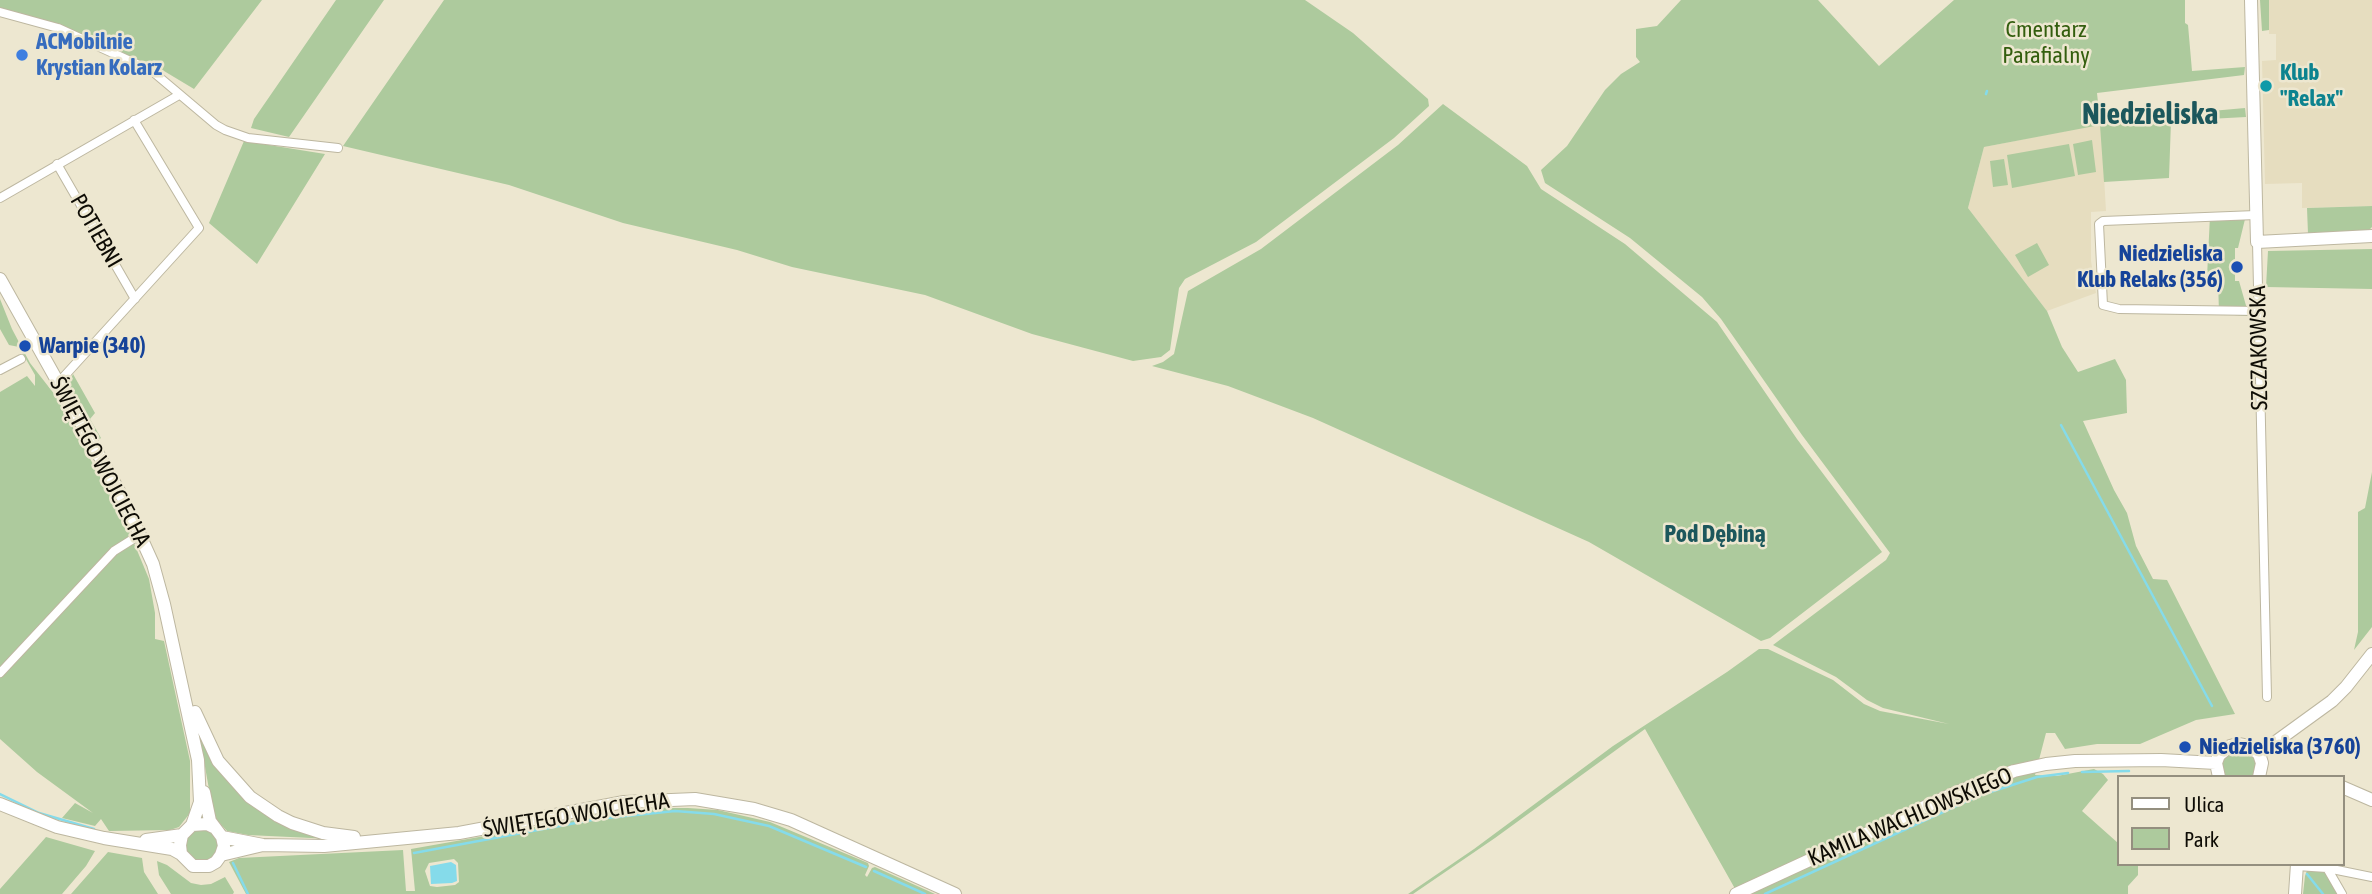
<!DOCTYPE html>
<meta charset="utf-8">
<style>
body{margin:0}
#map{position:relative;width:2372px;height:894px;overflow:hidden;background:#ede7d0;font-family:"Asap Condensed",sans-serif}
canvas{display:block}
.legend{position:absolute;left:2117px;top:775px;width:228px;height:91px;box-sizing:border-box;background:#ede7d0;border:2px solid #948f7f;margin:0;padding:9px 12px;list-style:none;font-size:21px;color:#0e0c05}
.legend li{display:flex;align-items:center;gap:14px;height:35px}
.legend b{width:35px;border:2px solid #948f7f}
</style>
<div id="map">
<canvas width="2372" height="894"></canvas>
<ul class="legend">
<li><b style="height:9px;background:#fff"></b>Ulica</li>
<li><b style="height:19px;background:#adca9d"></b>Park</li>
</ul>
</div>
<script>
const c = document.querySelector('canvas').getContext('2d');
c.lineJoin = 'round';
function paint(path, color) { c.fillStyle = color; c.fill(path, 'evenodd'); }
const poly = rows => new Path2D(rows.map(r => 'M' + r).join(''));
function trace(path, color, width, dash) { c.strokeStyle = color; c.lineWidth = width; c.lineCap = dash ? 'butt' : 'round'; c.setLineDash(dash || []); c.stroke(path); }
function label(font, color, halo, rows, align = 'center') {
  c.font = font + ' "Asap Condensed",sans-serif'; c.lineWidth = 5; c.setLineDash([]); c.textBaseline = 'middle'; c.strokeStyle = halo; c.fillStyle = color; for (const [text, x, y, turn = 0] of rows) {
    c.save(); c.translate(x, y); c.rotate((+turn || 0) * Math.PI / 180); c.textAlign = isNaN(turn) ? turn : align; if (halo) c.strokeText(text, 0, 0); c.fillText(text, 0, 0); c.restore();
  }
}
const built = poly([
 [2269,0,2372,0,2372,206,2302,208,2302,183,2265,184,2262,61,2276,60,2276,34,2269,34],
 [2101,124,2106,211,2091,212,2091,261,2096,293,2047,311,1968,208,1984,147]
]);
const green = poly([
 [0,0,262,0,194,89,149,62,137,61,59,25,0,8],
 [336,0,384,0,289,137,251,128,254,119],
 [444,0,1305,0,1353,33,1428,99,1429,106,1394,138,1256,242,1185,279,1179,288,1170,350,1161,357,1133,361,1032,334,925,295,792,267,737,250,623,223,509,185,343,146],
 [1681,0,1818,0,1879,66,1954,0,2185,0,2185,23,2188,25,2192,71,2245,67,2244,75,2097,93,2100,121,2245,108,2246,117,2171,121,2169,178,2104,182,2100,125,1984,147,1968,208,2047,311,2062,347,2078,372,2115,359,2126,380,2127,413,2083,421,2114,490,2127,513,2136,546,2153,579,2167,580,2235,714,2196,720,2140,744,2097,744,2065,749,2055,733,2046,733,2035,775,2057,776,2094,769,2103,774,2108,780,2082,811,2118,843,2118,864,2138,864,2138,875,2128,886,2128,894,1738,894,1645,729,1495,838,1413,894,1408,894,1474,849,1613,746,1727,672,1759,649,1768,649,1833,680,1864,704,1880,711,1949,724,1883,708,1867,700,1836,677,1773,645,1886,560,1890,553,1802,435,1721,319,1702,297,1630,238,1545,183,1541,170,1567,146,1605,90,1621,74,1640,62,1636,57,1636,29,1657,26],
 [2260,0,2269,0,2269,30,2262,31],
 [1443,104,1527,166,1541,189,1625,244,1717,322,1797,439,1882,552,1770,638,1761,641,1589,542,1313,418,1228,386,1152,366,1163,362,1174,354,1188,291,1261,249,1398,145],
 [2092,140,2096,172,2078,175,2073,144],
 [244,141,325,154,257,264,209,223],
 [2069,144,2075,176,2012,188,2007,155],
 [2004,159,2008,185,1993,187,1990,161],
 [2372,206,2372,227,2369,230,2308,234,2307,208],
 [2246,215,2238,248,2235,248,2235,281,2239,281,2249,316,2219,314,2218,277,2207,277,2210,216],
 [2037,243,2049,265,2028,277,2015,255],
 [2372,249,2372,289,2266,287,2268,251],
 [0,299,12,329,30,363,55,395,126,524,149,579,155,613,155,639,164,641,190,761,190,813,179,827,170,830,109,831,101,819,95,826,62,818,75,803,93,813,37,772,0,739,0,392,27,376,35,386,35,375,19,347,9,345,0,329],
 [73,374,95,413,90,419,101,438,97,441,67,388],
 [2372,472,2372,627,2354,650,2358,632,2358,512,2365,508],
 [200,739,215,766,248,802,332,839,248,835,227,831,214,817],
 [2240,747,2256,758,2255,777,2222,777,2220,761,2223,755],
 [653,808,688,808,718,810,770,822,868,863,869,866,865,875,867,877,872,868,875,867,935,894,246,894,229,862,239,858,403,850,406,891,415,891,411,849,609,814],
 [454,859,458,863,459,882,455,885,437,887,430,886,425,871,429,863],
 [204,826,221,842,211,862,186,858,185,833],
 [46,837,95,851,86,866,62,894,0,894,0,889],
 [108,852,142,858,144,872,158,894,71,894],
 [157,861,167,865,191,883,201,885,211,884,225,877,234,892,233,894,171,894,159,875],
 [2322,864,2339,894,2303,894,2305,876,2309,865]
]);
const water = poly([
 [451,862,456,865,457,881,452,883,431,884,430,866]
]);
const stream = poly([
 [1986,94,1987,91],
 [2061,425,2212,706],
 [2082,772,2129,771],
 [0,794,39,813,94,829],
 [414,853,597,819,675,811,714,814,769,826,866,867],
 [233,863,248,894],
 [874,871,925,894],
 [2307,874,2323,894],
 [1765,894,1978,796,2037,777,2068,773]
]);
const street = poly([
 [0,12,58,28,152,71,216,125,225,130,248,138,338,148],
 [57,164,135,299],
 [0,198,179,95],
 [2256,215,2103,221,2099,224,2103,305,2119,309,2258,311],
 [2257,242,2267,697],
 [0,370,21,359],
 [58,383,199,228,134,120],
 [0,673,114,551,141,534],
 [2297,866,2327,868,2372,877],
 [2327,868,2342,894]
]);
const secondary = poly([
 [2251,0,2257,242,2372,236],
 [0,279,124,500,153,564,164,604,198,760,200,802,192,825],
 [195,712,218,761,250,797,278,816,292,823,323,833,354,837],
 [2259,754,2332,701,2346,687,2372,654],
 [2219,777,2216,763,2219,755,2230,746,2238,744,2249,746,2259,754,2262,763,2259,777],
 [2342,787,2372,800],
 [204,792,210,821,222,837,224,846,221,855,216,862,209,866,193,866,181,854,180,845,182,835,192,825,207,824,213,827],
 [0,804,57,827,104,838,172,849,181,854],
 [222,837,263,845,324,846,459,833,624,802,695,799,754,809,791,820,955,894],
 [146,840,182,835],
 [221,855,263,845],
 [1736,894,1957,792,2014,771,2046,764,2075,761,2161,760,2216,763],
 [2295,894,2297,864]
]);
const markers = [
 [22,55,7,"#3f7fe0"],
 [2266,86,7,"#0f9aa8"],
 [2237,267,7,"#1a4fb4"],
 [25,346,7,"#1a4fb4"],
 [2185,747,7,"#1a4fb4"]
];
const parkNames = [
 ["Cmentarz",2046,30],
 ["Parafialny",2046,56]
];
const shopNames = [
 ["ACMobilnie",36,42],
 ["Krystian Kolarz",36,68]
];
const cultureNames = [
 ["Klub",2280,73],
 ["\"Relax\"",2280,99]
];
const streetNames = [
 ["POTIEBNI",96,231,60],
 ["SZCZAKOWSKA",2259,348,-91],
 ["ŚWIĘTEGO WOJCIECHA",100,462,62],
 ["ŚWIĘTEGO WOJCIECHA",576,815,-9],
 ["KAMILA WACHLOWSKIEGO",1910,817,-23]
];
const transitNames = [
 ["Niedzieliska",2223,254,"right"],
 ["Klub Relaks (356)",2223,280,"right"],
 ["Warpie (340)",39,346],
 ["Niedzieliska (3760)",2199,747]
];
const neighbourhoodNames = [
 ["Pod Dębiną",1715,534]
];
const districtNames = [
 ["Niedzieliska",2150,115]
];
paint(built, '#e6ddbf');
paint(green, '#adca9d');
paint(water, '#85dbea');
trace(stream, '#85dbea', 2.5);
trace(street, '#bdb7a0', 10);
trace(secondary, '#bdb7a0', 14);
trace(street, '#fff', 8);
trace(secondary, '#fff', 12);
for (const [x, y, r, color] of markers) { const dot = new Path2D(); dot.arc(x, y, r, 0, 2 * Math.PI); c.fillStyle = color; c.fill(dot); trace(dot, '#ede7d0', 2.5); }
label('23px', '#335e0e', '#ede7d0', parkNames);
label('bold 23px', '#366cbe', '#ede7d0', shopNames, 'left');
label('bold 23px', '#0d838f', '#ede7d0', cultureNames, 'left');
label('23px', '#0e0c05', '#ede7d0', streetNames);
label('bold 23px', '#164399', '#ede7d0', transitNames, 'left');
label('bold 24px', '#1c575c', '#ede7d0', neighbourhoodNames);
label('bold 30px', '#1c575c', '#ede7d0', districtNames);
</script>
